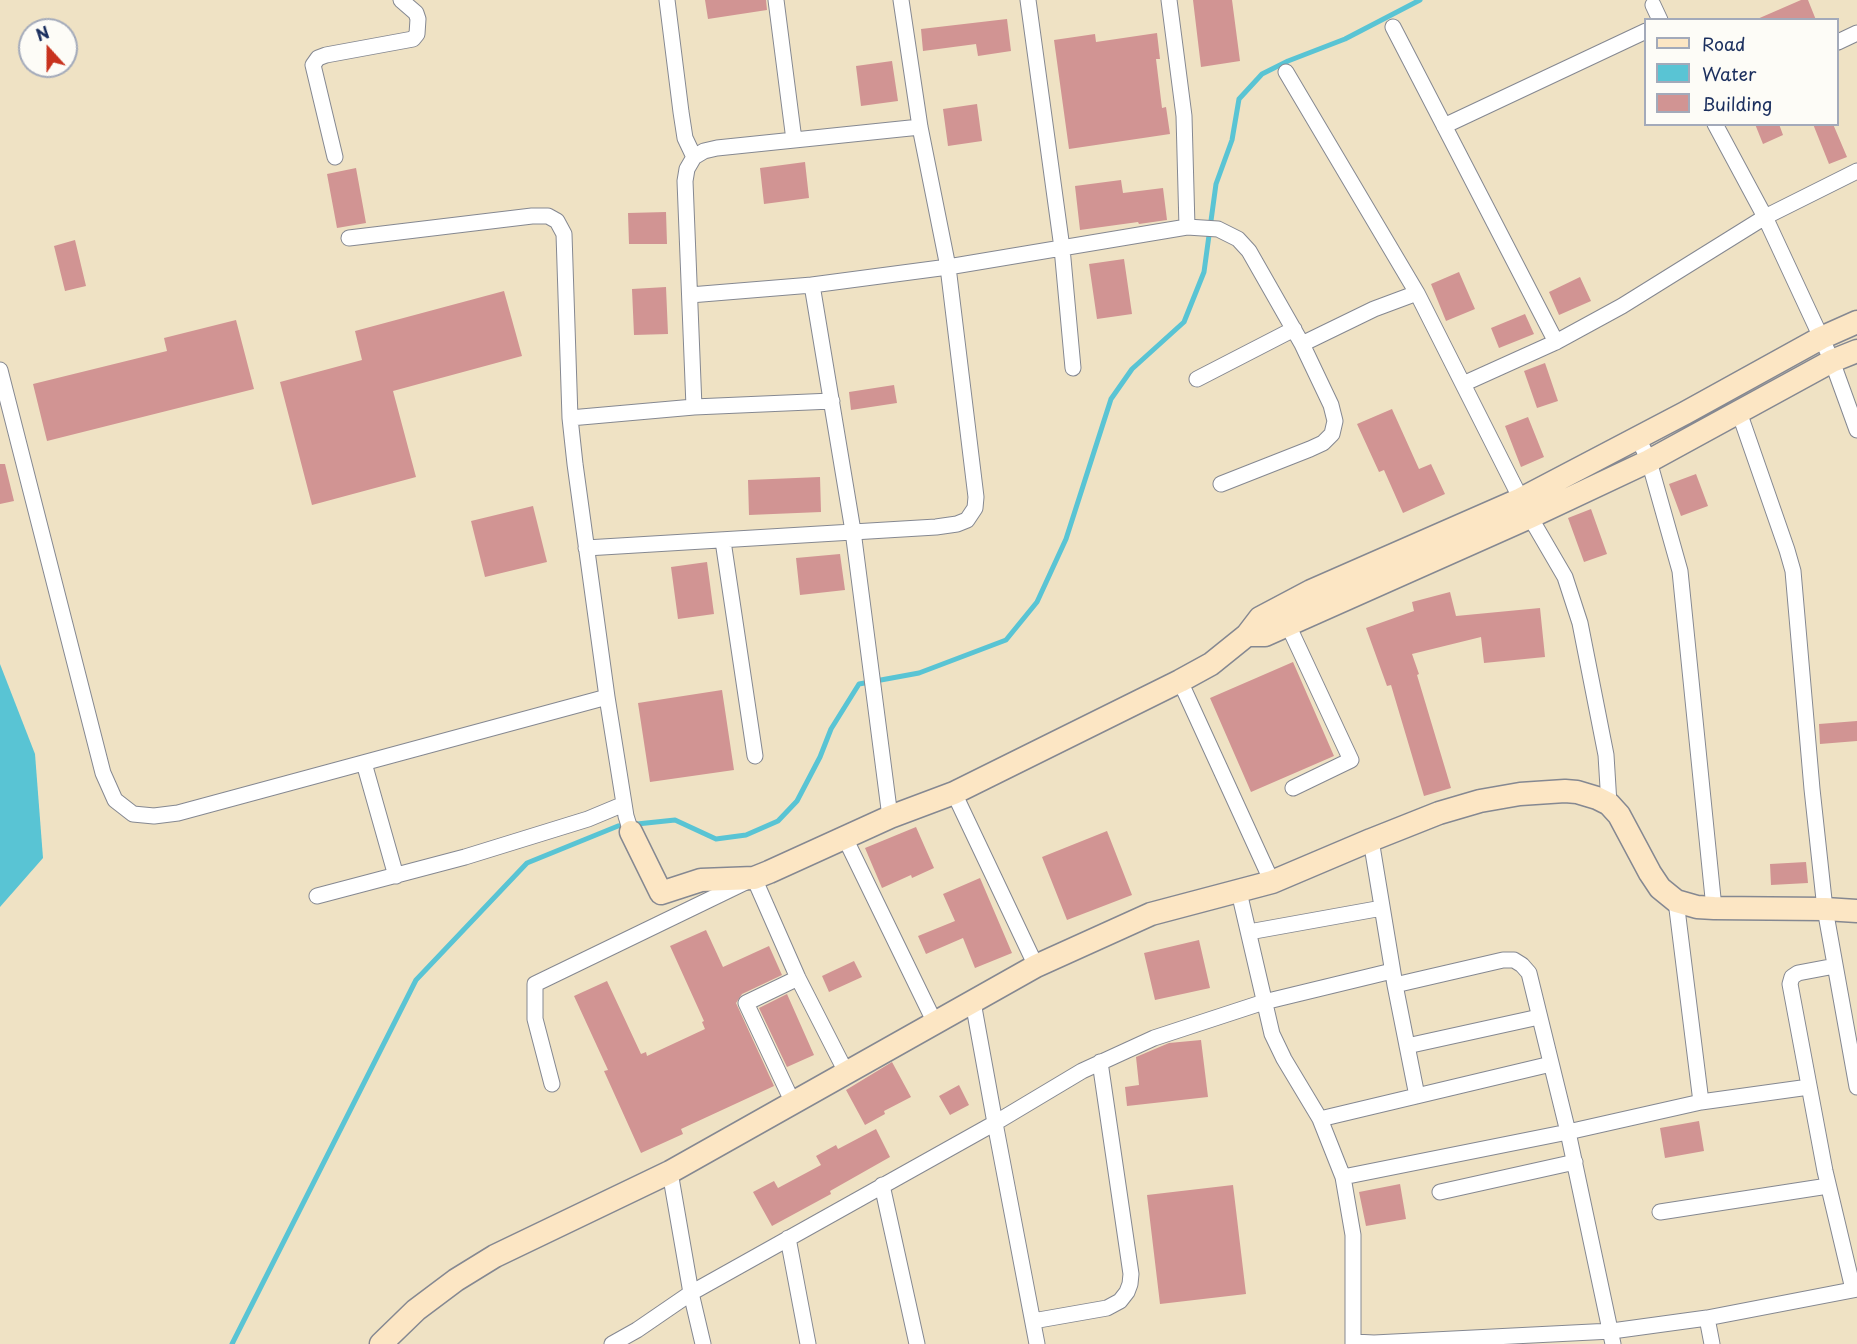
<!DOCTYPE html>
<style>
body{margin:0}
#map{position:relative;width:1857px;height:1344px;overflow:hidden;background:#efe2c4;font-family:"Playpen Sans",sans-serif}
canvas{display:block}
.legend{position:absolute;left:1644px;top:18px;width:195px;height:108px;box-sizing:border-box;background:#fdfcf7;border:2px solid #a3aaba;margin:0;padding:8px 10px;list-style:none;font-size:18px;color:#1b2f5e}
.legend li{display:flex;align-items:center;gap:12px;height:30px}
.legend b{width:30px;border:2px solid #a3aaba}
.north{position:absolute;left:18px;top:18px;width:60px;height:60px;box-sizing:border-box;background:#fdfcf7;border:2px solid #a3aaba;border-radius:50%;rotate:339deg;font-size:16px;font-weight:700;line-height:24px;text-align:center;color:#1b2f5e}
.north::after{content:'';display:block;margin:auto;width:21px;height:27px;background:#c8321e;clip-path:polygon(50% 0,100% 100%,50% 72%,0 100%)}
</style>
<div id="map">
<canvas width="1857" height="1344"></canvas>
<ul class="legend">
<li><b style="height:8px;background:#fce6c4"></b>Road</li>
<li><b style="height:16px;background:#59c4d4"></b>Water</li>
<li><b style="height:16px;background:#d19493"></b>Building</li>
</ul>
<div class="north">N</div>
</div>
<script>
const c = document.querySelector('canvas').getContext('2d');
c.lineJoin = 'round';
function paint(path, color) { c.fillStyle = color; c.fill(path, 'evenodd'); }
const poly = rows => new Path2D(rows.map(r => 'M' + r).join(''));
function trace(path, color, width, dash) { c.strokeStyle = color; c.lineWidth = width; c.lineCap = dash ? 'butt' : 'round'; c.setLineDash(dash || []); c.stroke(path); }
const water = poly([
 [0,664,35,754,43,858,0,907]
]);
const stream = poly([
 [232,1344,416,980,527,863,618,826,675,820,716,839,746,835,778,821,797,801,820,757,831,729,859,684,919,673,1006,640,1037,602,1066,539,1111,399,1132,369,1184,322,1204,272,1216,184,1232,140,1239,99,1262,74,1288,61,1345,39,1420,0]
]);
const building = poly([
 [705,0,766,0,767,10,708,19],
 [1193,0,1232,0,1240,61,1201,67],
 [1801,0,1808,0,1816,20,1755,20],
 [1007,19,1011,51,978,56,976,44,923,51,921,29],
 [1157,33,1160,59,1156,59,1162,108,1166,107,1170,134,1069,149,1054,40,1095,34,1096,42],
 [892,61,898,101,861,106,856,66],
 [977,104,982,141,948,146,943,109],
 [1755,124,1779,124,1783,135,1763,144],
 [1813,124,1833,124,1847,157,1829,164],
 [805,162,809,198,764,204,760,168],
 [356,168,366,223,337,228,327,174],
 [1121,180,1123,193,1163,188,1167,220,1139,224,1138,222,1080,230,1075,186],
 [666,212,667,244,629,244,628,213],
 [75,240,86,286,65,291,54,246],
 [1124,259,1132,314,1097,319,1089,264],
 [1459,272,1475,309,1446,321,1431,284],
 [1580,277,1591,301,1559,315,1549,292],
 [666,287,668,334,634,335,632,289],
 [504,291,522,356,393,391,416,477,312,505,280,382,362,360,355,331],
 [1525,314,1534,334,1499,348,1491,328],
 [236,320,254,389,47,441,33,384,167,351,164,338],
 [1545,363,1558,401,1537,408,1524,371],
 [894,385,897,403,851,410,849,392],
 [1392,409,1419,469,1431,464,1445,494,1403,513,1384,470,1379,472,1357,424],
 [1528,417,1544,457,1521,467,1505,426],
 [0,464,5,464,14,501,0,504],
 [1696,474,1708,506,1681,516,1669,484],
 [820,477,821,512,749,515,748,480],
 [533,506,547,562,485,577,471,521],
 [1591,509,1607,554,1584,562,1568,518],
 [840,554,845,590,800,595,796,558],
 [707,562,714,614,678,619,671,567],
 [1450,592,1456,616,1540,608,1545,657,1484,663,1481,637,1412,654,1419,674,1417,675,1451,788,1424,796,1391,685,1387,686,1366,628,1414,611,1412,602],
 [1293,662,1334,756,1251,792,1210,698],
 [722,690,734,770,650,782,638,703],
 [1857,721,1857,741,1820,744,1819,724],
 [916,827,934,868,912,878,911,875,882,888,865,848],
 [1107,831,1132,895,1067,920,1042,857],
 [1806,862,1808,883,1771,885,1770,864],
 [980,878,1012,953,975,968,963,938,926,954,918,936,955,921,943,894],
 [706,930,723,967,769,946,782,975,742,994,736,1003,774,1086,681,1129,683,1134,641,1153,604,1071,608,1070,574,996,607,981,641,1054,646,1052,647,1056,705,1029,702,1022,704,1021,670,946],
 [1199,940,1210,988,1155,1000,1144,953],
 [854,961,862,977,829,992,822,976],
 [787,994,814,1055,787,1067,759,1008],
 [1201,1040,1208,1097,1127,1106,1125,1087,1139,1085,1136,1057,1169,1043],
 [892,1062,911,1097,884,1111,885,1114,865,1125,846,1090],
 [959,1085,969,1105,950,1115,939,1096],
 [1699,1121,1704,1151,1665,1158,1660,1128],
 [876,1129,890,1157,830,1191,831,1194,772,1226,753,1192,774,1181,778,1188,821,1165,816,1156,836,1145,838,1149],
 [1400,1184,1406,1219,1366,1226,1359,1192],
 [1233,1185,1246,1294,1160,1304,1147,1195]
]);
const street = poly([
 [667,0,681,112,685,138,694,157],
 [776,0,794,140],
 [1028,0,1062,248,1073,368],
 [1653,5,1660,20],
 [1393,27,1556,342],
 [1838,42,1857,33],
 [1286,72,1417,293,1530,517,1565,577,1580,623,1606,755,1609,804],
 [1715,124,1765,217,1832,361,1857,430],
 [1444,126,1646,31],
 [335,157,313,65,318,58,326,55,413,39,417,34,418,19,416,13,401,0],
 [1187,227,1218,229,1238,239,1249,251,1302,344,1374,309,1417,293],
 [349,238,532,216,548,216,557,221,564,234,570,418,575,464,607,697,626,816,631,832],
 [690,295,812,285],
 [0,370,103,773,115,800,133,814,154,816,178,813,607,697],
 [1197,379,1294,329],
 [1463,384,1556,342,1622,306,1765,217,1857,171],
 [694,407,685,181,687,169,694,157,704,151,717,148,920,127],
 [1739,412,1787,550,1793,571,1812,789,1825,909,1857,1087],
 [570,418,694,407,832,401],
 [1638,438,1649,461,1680,571,1714,908],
 [1221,484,1310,449,1323,443,1332,434,1335,421,1331,405,1302,344],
 [723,541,755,756],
 [586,548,936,527,957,524,967,520,975,508,976,497,948,267,920,127,901,0],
 [1288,625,1351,760,1293,788],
 [1180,681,1272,882],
 [364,763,396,876],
 [954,793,1036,966],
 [890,817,853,531,812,285,948,267,1187,227,1184,116,1169,0],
 [845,838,935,1023],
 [1371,840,1395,985,1417,1096],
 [1239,892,1272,1034,1284,1059,1320,1119,1343,1177,1353,1235,1353,1344],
 [317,896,465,857,588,819,624,804],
 [1676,901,1701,1102],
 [1249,932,1382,908],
 [1835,966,1798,973,1792,977,1790,984,1825,1171,1853,1289],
 [1395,985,1503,960,1514,960,1522,965,1529,973,1568,1132,1613,1344],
 [1407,1046,1539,1017],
 [552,1084,535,1019,535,984,754,878,798,978,847,1074],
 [793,1103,746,1003,798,978],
 [1320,1119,1551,1064],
 [670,1172,691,1293,703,1344],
 [1343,1177,1568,1132,1701,1102,1809,1087],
 [882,1185,917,1344],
 [1440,1192,1575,1162],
 [1660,1212,1828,1186],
 [788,1238,808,1344],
 [1707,1318,1712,1344],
 [1033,1321,1107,1308,1120,1301,1127,1292,1130,1284,1131,1274,1100,1062],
 [1354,1342,1374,1343,1612,1331,1707,1318,1857,1289],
 [612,1344,637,1330,691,1293,995,1123,973,1002],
 [1037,1344,995,1123,1082,1071,1154,1038,1264,1002,1392,971]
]);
const secondary = poly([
 [1247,635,1265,635,1530,517,1649,461,1832,361,1857,351],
 [631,832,661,893,701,880,754,878,769,872,890,817,954,793,1180,681,1211,664,1247,635,1260,618,1311,591,1521,499,1685,413,1821,338,1857,322],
 [381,1344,416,1310,456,1280,495,1256,670,1172,1036,966,1151,914,1272,882,1371,840,1439,813,1480,801,1520,794,1565,791,1577,792,1597,798,1609,804,1619,815,1650,873,1660,888,1676,901,1697,907,1714,908,1825,909,1857,911]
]);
paint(water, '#59c4d4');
trace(stream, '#59c4d4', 5);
paint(building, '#d19493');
trace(street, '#858891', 17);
trace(secondary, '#858891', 25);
trace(street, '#fff', 15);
trace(secondary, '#fce6c4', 22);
</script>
